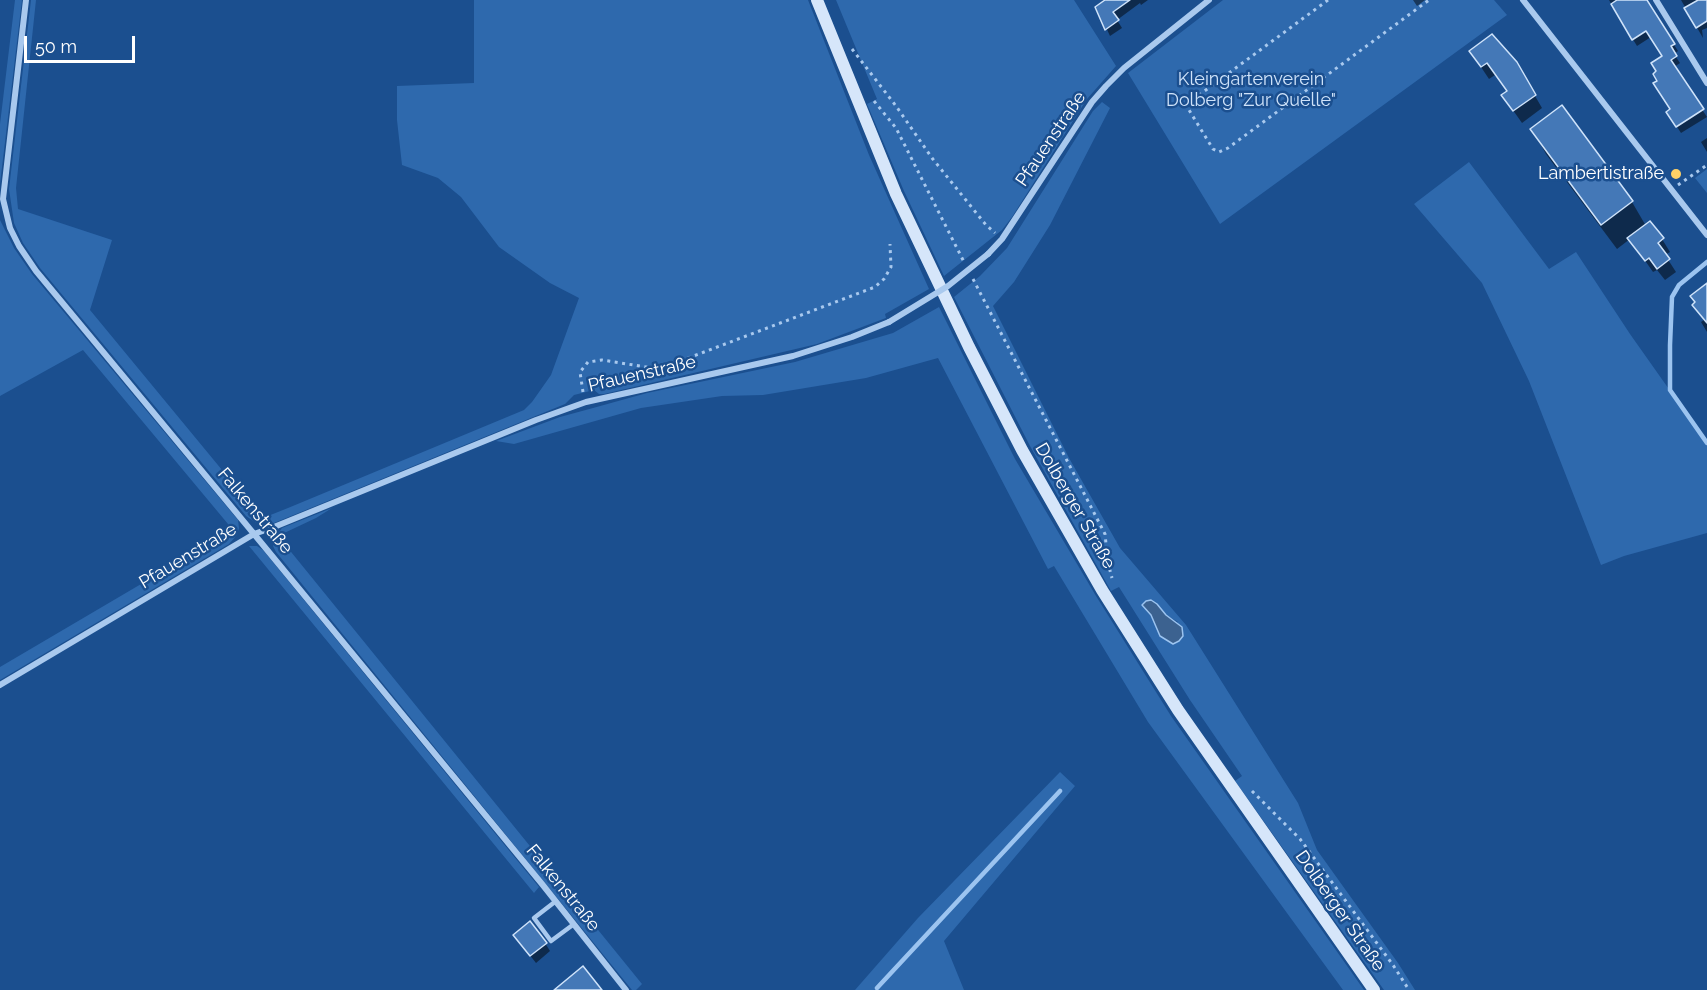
<!DOCTYPE html>
<meta charset="utf-8">
<style>
body{margin:0}
#map{position:relative;width:1707px;height:990px;overflow:hidden;background:#1b4f8f;font-family:Raleway,sans-serif}
canvas{display:block}
.scale{position:absolute;left:24px;top:36px;width:111px;height:27px;box-sizing:border-box;border:3px solid #fff;border-top:0;padding-left:8px;font-size:18px;line-height:21px;white-space:nowrap;color:#fff;-webkit-text-stroke:4px #1b4f8f;paint-order:stroke}
</style>
<div id="map">
<canvas width="1707" height="990"></canvas>
<div class="scale">50 m</div>
</div>
<script>
const c = document.querySelector('canvas').getContext('2d');
c.lineJoin = 'round';
function paint(path, color) { c.fillStyle = color; c.fill(path, 'evenodd'); }
const poly = rows => new Path2D(rows.map(r => 'M' + r).join(''));
function trace(path, color, width, dash) { c.strokeStyle = color; c.lineWidth = width; c.lineCap = dash ? 'butt' : 'round'; c.setLineDash(dash || []); c.stroke(path); }
function label(font, color, halo, rows, align = 'center') {
  c.font = font + ' Raleway,sans-serif'; c.lineWidth = 5; c.setLineDash([]); c.textBaseline = 'middle'; c.strokeStyle = halo; c.fillStyle = color; for (const [text, x, y, turn = 0] of rows) {
    c.save(); c.translate(x, y); c.rotate((+turn || 0) * Math.PI / 180); c.textAlign = isNaN(turn) ? turn : align; if (halo) c.strokeText(text, 0, 0); c.fillText(text, 0, 0); c.restore();
  }
}
const green = poly([
 [15,0,22,0,0,184,0,124],
 [31,0,36,0,16,188,18,209,112,240,90,310,260,516,268,516,288,508,524,410,532,402,551,375,579,298,550,283,499,247,461,197,438,178,402,165,397,120,397,86,474,83,474,0,808,0,869,155,929,289,885,314,886,318,817,344,604,394,599,394,594,390,574,395,565,404,274,523,256,523,246,516,40,268,23,243,14,223,9,189],
 [836,0,1074,0,1116,66,1087,99,1012,217,1002,230,944,276,904,191,867,104,877,99],
 [1223,0,1494,0,1507,15,1220,224,1128,73],
 [1102,102,1110,108,1050,225,1014,282,993,306,1069,458,1120,548,1186,625,1298,803,1317,850,1398,963,1415,990,1384,990,1235,781,1242,776,1190,700,1119,587,1111,591,1030,446,954,297,980,276,1007,248,1093,111],
 [1157,604,1166,615,1178,622,1160,636,1151,615],
 [1469,162,1549,269,1576,252,1630,334,1707,443,1707,533,1624,556,1601,565,1529,381,1482,283,1414,204],
 [1707,169,1707,193,1695,178],
 [0,220,14,248,32,274,238,520,239,528,237,535,229,544,0,680,0,667,221,537,226,531,228,524,83,350,0,396],
 [939,307,1015,459,1096,596,1171,716,1364,990,1343,990,1148,722,1054,566,1048,569,938,358,866,378,763,395,722,396,641,408,514,444,496,441,560,417,593,408,647,393,795,362,893,333],
 [332,508,316,518,280,535,283,542,642,984,636,990,632,990,276,552,273,546,274,539,282,528],
 [249,546,257,546,263,550,539,887,534,893],
 [1060,772,1075,786,944,941,964,990,855,990,918,918]
]);
const water = poly([
 [1151,600,1157,604,1166,615,1182,627,1183,636,1179,641,1173,644,1160,636,1151,615,1142,605,1146,601,1151,600]
]);
const shadow = poly([
 [1103,0,1148,0,1141,5,1140,3,1117,20,1122,28,1110,36,1097,8,1105,2],
 [1413,0,1425,0,1417,6],
 [1609,0,1645,0,1678,51,1674,54,1680,63,1674,67,1707,117,1681,133,1672,119,1672,110,1659,81,1664,57,1651,37,1637,46],
 [1681,0,1697,0,1698,2,1705,0,1707,3,1707,28,1702,30,1703,38],
 [1471,52,1516,63,1542,108,1522,123,1503,96,1508,92,1495,75,1489,79],
 [1562,107,1632,202,1646,226,1662,239,1670,252,1665,255,1676,272,1665,280,1657,270,1653,272,1630,239,1617,249,1546,154,1532,129],
 [1707,138,1707,152,1701,142],
 [1707,291,1707,332,1701,322,1704,320,1694,305],
 [515,936,545,943,550,951,536,963]
]);
const stream = poly([
 [1707,262,1679,285,1672,297,1670,345,1670,390,1707,443],
 [877,988,1060,791]
]);
const building = poly([
 [1105,0,1130,0,1113,12,1119,20,1105,30,1095,7,1105,0],
 [1617,0,1647,0,1675,44,1671,46,1677,56,1671,60,1704,109,1676,127,1666,112,1670,109,1653,83,1657,81,1653,74,1656,71,1651,63,1662,56,1646,31,1632,40,1611,4,1617,0],
 [1698,0,1707,0,1707,21,1696,28,1684,8,1698,0],
 [1492,34,1517,62,1536,95,1513,111,1501,95,1507,91,1487,63,1481,67,1469,51,1492,34],
 [1562,105,1633,201,1601,225,1530,129,1562,105],
 [1650,221,1664,238,1658,243,1670,259,1657,269,1649,258,1645,261,1627,238,1650,221],
 [1707,283,1707,323,1692,305,1695,302,1690,296,1707,283],
 [530,921,547,943,530,956,513,935,530,921],
 [583,966,602,990,554,990,583,966]
]);
const path = poly([
 [1328,0,1195,98,1189,104,1189,110,1213,149,1219,152,1228,148,1429,0],
 [852,49,896,106,932,158,986,225,995,233],
 [874,101,896,128,964,262],
 [1678,185,1707,165],
 [973,279,1105,534,1108,563,1112,578],
 [583,392,580,372,588,362,602,360,646,367,660,367,683,360,875,287,884,279,891,267,890,244],
 [1252,791,1300,839,1393,965,1409,990]
]);
const service = poly([
 [556,901,534,918,551,941,574,924]
]);
const minor = poly([
 [26,0,3,199,10,228,19,246,36,271,254,534,542,884,626,990],
 [1523,0,1707,235],
 [1656,0,1707,83],
 [988,254,1002,239,1092,102,1106,86,1124,68,1209,0],
 [0,685,254,534,274,527,536,420,586,402,793,356,852,337,889,322]
]);
const secondary = poly([
 [817,0,896,194,969,347,1022,450,1102,590,1178,710,1374,990]
]);
const minorBridge = poly([
 [889,322,948,286,988,254]
]);
const markers = [
 [1676,174,6,"#ffd166"]
];
const parkNames = [
 ["Kleingartenverein",1251,80],
 ["Dolberg \"Zur Quelle\"",1251,101]
];
const streetNames = [
 ["Pfauenstraße",1051,139,-56],
 ["Pfauenstraße",642,374,-13],
 ["Dolberger Straße",1075,506,60],
 ["Falkenstraße",255,511,50],
 ["Pfauenstraße",188,556,-31],
 ["Falkenstraße",563,888,51],
 ["Dolberger Straße",1340,911,55]
];
const poiNames = [
 ["Lambertistraße",1664,174]
];
paint(green, '#2e69ad');
paint(water, '#3c6290');
trace(water, '#9cc4f0', 1.5);
paint(shadow, '#0007');
trace(stream, '#9cc4f0', 4.5);
paint(building, '#4478b7');
trace(building, '#cfe3fa', 1.5);
trace(path, '#a9c9ee', 3, [3, 4.5]);
trace(service, '#a9c9ee', 4.5);
trace(minor, '#a9c9ee', 6);
trace(secondary, '#d6e6fa', 12);
trace(minorBridge, '#a9c9ee', 6);
for (const [x, y, r, color] of markers) { const dot = new Path2D(); dot.arc(x, y, r, 0, 2 * Math.PI); c.fillStyle = color; c.fill(dot); trace(dot, '#1b4f8f', 2); }
label('18px', '#cfe3fa', '#1b4f8f', parkNames);
label('18px', '#fff', '#1b4f8f', streetNames);
label('18px', '#fff', '#1b4f8f', poiNames, 'right');
</script>
